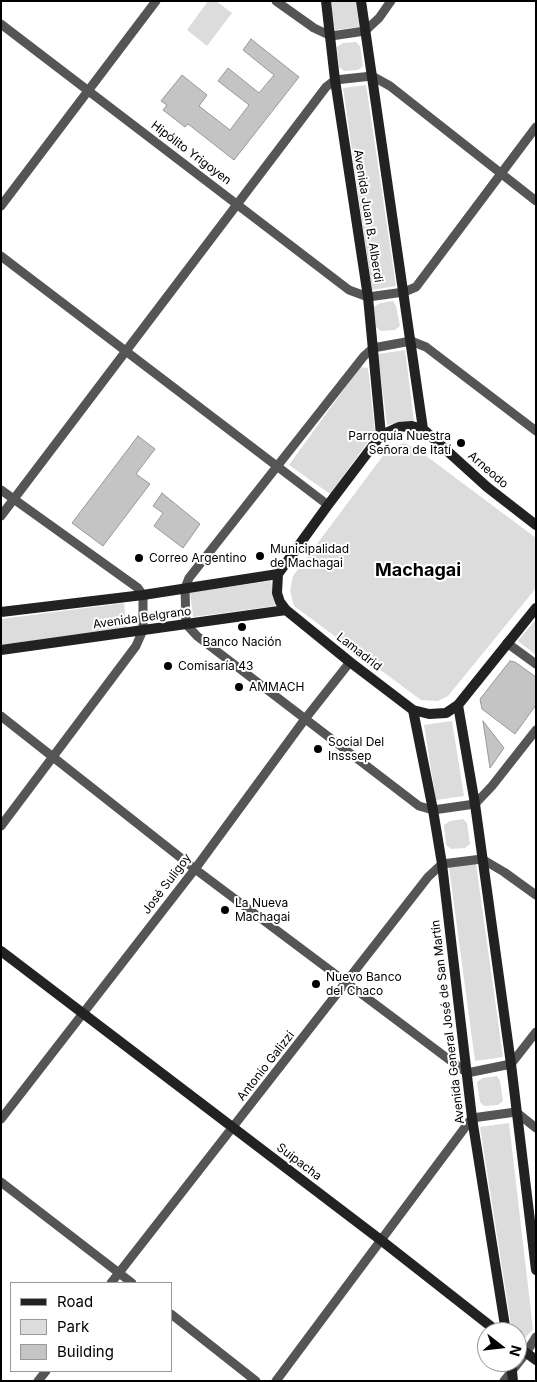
<!DOCTYPE html>
<meta charset="utf-8">
<style>
body{margin:0}
#map{position:relative;width:537px;height:1382px;overflow:hidden;background:#fff;font-family:Inter,sans-serif}
canvas{display:block}
.frame{position:absolute;inset:0;border:2px solid #000;pointer-events:none}
.legend{position:absolute;left:10px;top:1282px;width:162px;height:90px;box-sizing:border-box;background:#fff;border:1px solid #999;margin:0;padding:6px 9px;list-style:none;font-size:15px;color:#000}
.legend li{display:flex;align-items:center;gap:10px;height:25px}
.legend b{width:25px;border:1px solid #999}
.north{position:absolute;left:477px;top:1322px;width:50px;height:50px;box-sizing:border-box;background:#fff;border:1px solid #999;border-radius:50%;rotate:106deg;font-size:14px;font-weight:700;line-height:20px;text-align:center;color:#000}
.north::after{content:'';display:block;margin:auto;width:18px;height:22px;background:#000;clip-path:polygon(50% 0,100% 100%,50% 72%,0 100%)}
</style>
<div id="map">
<canvas width="537" height="1382"></canvas>
<div class="frame"></div>
<ul class="legend">
<li><b style="height:6px;background:#222"></b>Road</li>
<li><b style="height:14px;background:#dcdcdc"></b>Park</li>
<li><b style="height:14px;background:#c4c4c4"></b>Building</li>
</ul>
<div class="north">N</div>
</div>
<script>
const c = document.querySelector('canvas').getContext('2d');
c.lineJoin = 'round';
function paint(path, color) { c.fillStyle = color; c.fill(path, 'evenodd'); }
const poly = rows => new Path2D(rows.map(r => 'M' + r).join(''));
function trace(path, color, width, dash) { c.strokeStyle = color; c.lineWidth = width; c.lineCap = dash ? 'butt' : 'round'; c.setLineDash(dash || []); c.stroke(path); }
function label(font, color, halo, rows, align = 'center') {
  c.font = font + ' Inter,sans-serif'; c.lineWidth = 4; c.setLineDash([]); c.textBaseline = 'middle'; c.strokeStyle = halo; c.fillStyle = color; for (const [text, x, y, turn = 0] of rows) {
    c.save(); c.translate(x, y); c.rotate((+turn || 0) * Math.PI / 180); c.textAlign = isNaN(turn) ? turn : align; if (halo) c.strokeText(text, 0, 0); c.fillText(text, 0, 0); c.restore();
  }
}
const green = poly([
 [208,1,216,1,232,13,207,46,187,30],
 [331,1,356,1,359,27,335,30],
 [356,42,360,46,363,66,358,70,344,71,339,67,337,47,343,43],
 [366,85,396,286,372,290,343,88],
 [393,301,396,306,400,326,395,330,381,331,376,327,374,307,380,303],
 [405,350,414,421,387,425,378,354],
 [360,367,368,368,375,432,330,494,289,465],
 [404,443,417,449,536,538,536,588,448,696,438,701,421,700,294,606,290,591,293,576,388,449],
 [271,581,275,606,193,617,190,592],
 [124,603,127,628,1,645,1,619],
 [536,619,536,655,518,641],
 [452,721,464,796,436,800,424,725],
 [463,819,467,823,470,844,465,848,451,849,446,845,444,825,450,821],
 [476,864,503,1057,475,1061,449,867],
 [497,1076,500,1081,503,1101,498,1105,484,1106,480,1102,477,1082,483,1078],
 [509,1123,533,1329,525,1338,517,1334,517,1332,512,1331,480,1127]
]);
const building = poly([
 [251,39,299,77,234,160,188,124,185,127,163,110,167,105,161,101,182,75,207,95,199,106,230,130,249,105,218,81,228,68,259,93,274,75,243,50,251,39],
 [138,436,155,449,136,474,150,484,103,546,72,523,138,436],
 [162,493,200,524,183,548,154,526,163,513,153,506,162,493],
 [510,661,515,662,536,677,536,705,515,734,482,709,480,699,510,661],
 [483,721,504,748,490,768,483,721]
]);
const street = poly([
 [276,1,314,28,331,36,365,31,379,18,391,1],
 [1,24,349,290,368,297,404,292,416,287,536,127],
 [1,206,156,1],
 [1,256,328,505],
 [536,431,426,347,411,341,373,348,364,356,189,578,185,588,186,624,197,636,419,806,433,810,475,804,492,786,536,730],
 [1,490,138,588,143,595,143,630,136,646,1,826],
 [1,516,326,87,335,80,372,76,390,86,536,201],
 [507,643,536,664],
 [1,716,195,869,467,1073,511,1064,536,1032],
 [1,1119,195,869,305,719,350,662],
 [1,1182,132,1283],
 [111,1283,428,877,442,864,482,859,504,872,536,895],
 [171,1314,256,1381],
 [38,1381,46,1371],
 [276,1381,472,1118,516,1112,536,1128],
 [504,1381,526,1353,536,1337]
]);
const secondary = poly([
 [326,1,335,80,368,297,381,435],
 [361,1,423,429],
 [536,525,487,487,423,429,412,426,399,427,381,435,328,505,278,574,277,593,280,602,286,610,350,662,413,710,429,714,446,713,458,705,536,608],
 [1,612,143,595,278,574],
 [1,650,286,610],
 [458,705,475,804,511,1064,536,1270],
 [413,710,433,810,442,864,472,1118,506,1332],
 [1,951,382,1241,498,1332],
 [517,1346,536,1360],
 [511,1362,513,1381]
]);
const markers = [
 [461,443,5,"#000"],
 [260,556,5,"#000"],
 [139,558,5,"#000"],
 [242,627,5,"#000"],
 [168,666,5,"#000"],
 [239,687,5,"#000"],
 [318,749,5,"#000"],
 [225,910,5,"#000"],
 [316,984,5,"#000"]
];
const streetNames = [
 ["Hipólito Yrigoyen",191,153,37],
 ["Avenida Juan B. Alberdi",368,216,81],
 ["Arneodo",488,470,41],
 ["Avenida Belgrano",142,618,-8],
 ["Lamadrid",359,652,38],
 ["José Suligoy",167,884,-53],
 ["Avenida General José de San Martín",448,1022,-97],
 ["Antonio Galizzi",266,1066,-52],
 ["Suipacha",299,1162,37]
];
const poiNames = [
 ["Parroquía Nuestra",451,436,"right"],
 ["Señora de Itatí",451,450,"right"],
 ["Municipalidad",270,549],
 ["de Machagai",270,563],
 ["Correo Argentino",149,558],
 ["Banco Nación",242,642,"center"],
 ["Comisaría 43",178,666],
 ["AMMACH",249,687],
 ["Social Del",328,742],
 ["Insssep",328,756],
 ["La Nueva",235,903],
 ["Machagai",235,917],
 ["Nuevo Banco",326,977],
 ["del Chaco",326,991]
];
const districtNames = [
 ["Machagai",418,571]
];
paint(green, '#dcdcdc');
paint(building, '#c4c4c4');
trace(building, '#999', 1);
trace(street, '#555', 9);
trace(secondary, '#222', 10);
for (const [x, y, r, color] of markers) { const dot = new Path2D(); dot.arc(x, y, r, 0, 2 * Math.PI); c.fillStyle = color; c.fill(dot); trace(dot, '#fff', 2); }
label('12px', '#000', '#fff', streetNames);
label('12px', '#000', '#fff', poiNames, 'left');
label('bold 18px', '#000', '#fff', districtNames);
</script>
